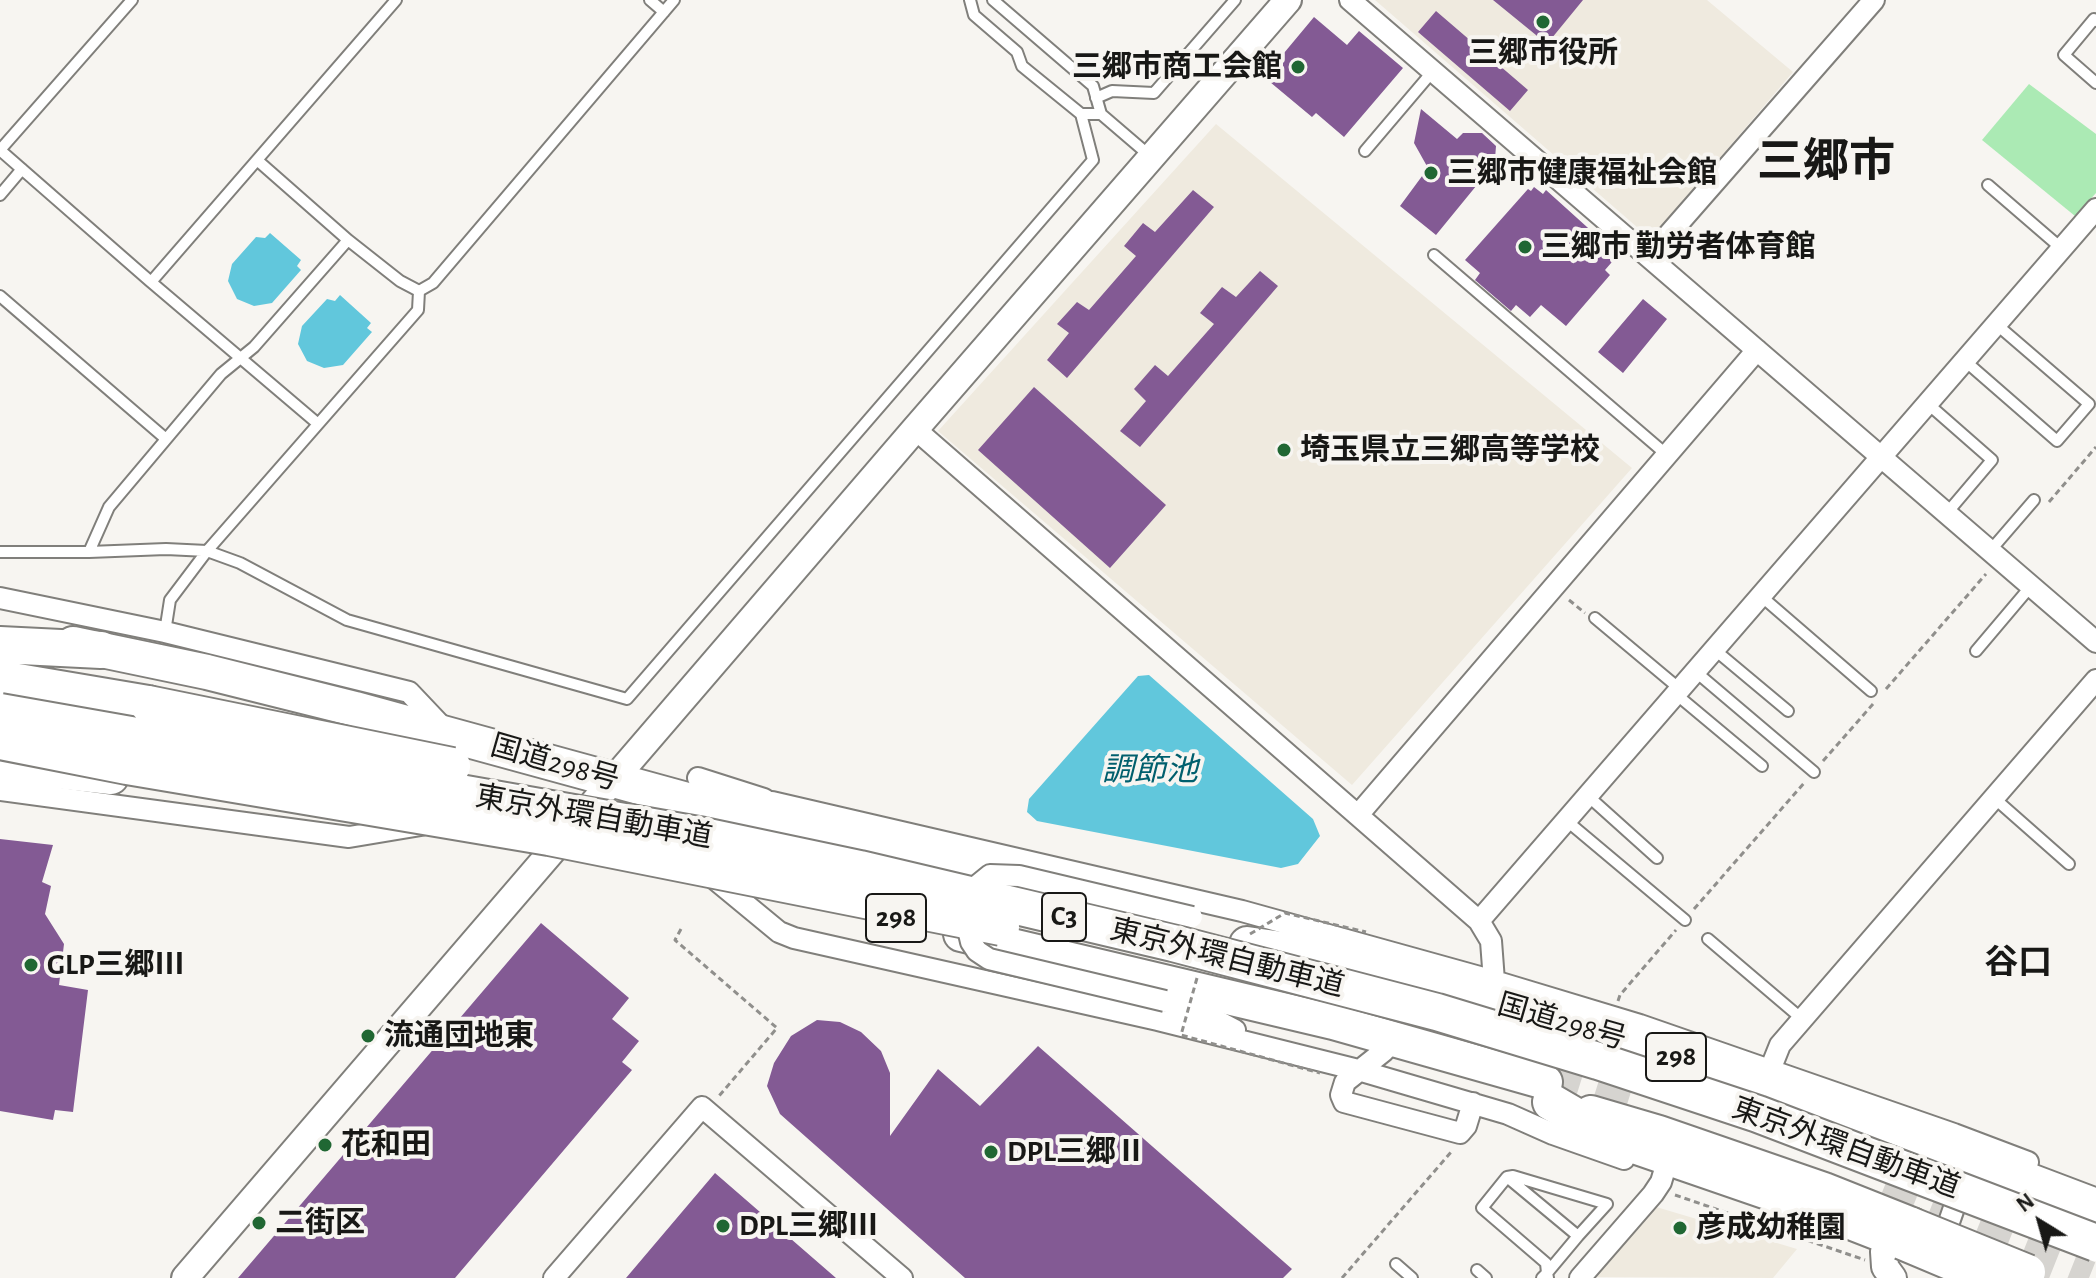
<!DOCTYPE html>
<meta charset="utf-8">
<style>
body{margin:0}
#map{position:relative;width:2096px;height:1278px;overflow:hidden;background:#f7f5f1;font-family:"Alegreya Sans",sans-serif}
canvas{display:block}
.north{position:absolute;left:2000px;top:1182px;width:80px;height:80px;-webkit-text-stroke:6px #f7f5f1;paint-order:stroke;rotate:323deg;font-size:22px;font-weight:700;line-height:32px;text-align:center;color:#181816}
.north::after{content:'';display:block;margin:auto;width:28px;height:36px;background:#181816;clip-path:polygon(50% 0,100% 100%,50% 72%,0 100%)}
</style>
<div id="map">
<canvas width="2096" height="1278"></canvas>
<div class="north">N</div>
</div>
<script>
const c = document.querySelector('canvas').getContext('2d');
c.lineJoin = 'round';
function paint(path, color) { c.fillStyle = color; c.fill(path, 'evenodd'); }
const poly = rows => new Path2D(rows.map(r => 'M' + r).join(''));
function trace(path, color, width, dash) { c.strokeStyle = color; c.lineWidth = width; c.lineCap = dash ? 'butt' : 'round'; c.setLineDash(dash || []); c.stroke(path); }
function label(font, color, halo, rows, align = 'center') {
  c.font = font + ' "Alegreya Sans","Noto Sans JP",sans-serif'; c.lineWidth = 8; c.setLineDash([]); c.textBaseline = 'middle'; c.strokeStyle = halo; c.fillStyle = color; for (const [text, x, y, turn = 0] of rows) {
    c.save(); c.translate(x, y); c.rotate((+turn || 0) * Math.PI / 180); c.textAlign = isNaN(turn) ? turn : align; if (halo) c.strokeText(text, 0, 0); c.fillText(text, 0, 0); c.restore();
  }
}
const built = poly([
 [1375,0,1707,0,1793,72,1655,234,1645,234],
 [1216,124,1632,468,1352,785,938,431],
 [1653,1206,1797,1249,1773,1278,1592,1277]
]);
const green = poly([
 [2029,84,2096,134,2096,193,2075,216,1982,140]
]);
const water = poly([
 [270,233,301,260,297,266,301,270,272,303,254,306,237,299,228,281,232,264,256,237,265,238],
 [340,295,371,323,367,328,372,332,343,365,324,368,307,361,298,344,302,326,327,299,335,301],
 [1149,675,1313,819,1320,836,1298,864,1281,868,1037,821,1027,812,1029,799,1138,676]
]);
const building = poly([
 [1493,0,1583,0,1547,44],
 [1436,11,1528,90,1510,111,1418,32],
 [1314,17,1347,45,1359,31,1403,68,1344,137,1316,113,1312,117,1264,77],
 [1421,109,1457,139,1463,133,1482,133,1496,146,1494,172,1490,169,1436,235,1400,206,1428,168,1414,143],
 [1534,187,1543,194,1546,190,1618,255,1605,270,1610,275,1566,326,1541,305,1530,317,1516,305,1511,311,1475,280,1480,273,1465,260,1528,189,1531,191],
 [1193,190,1214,207,1067,378,1047,360,1069,333,1057,324,1077,302,1089,310,1136,256,1124,246,1143,223,1155,232],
 [1260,271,1278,286,1140,447,1120,431,1146,401,1134,389,1155,365,1168,376,1214,324,1200,313,1222,287,1236,297],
 [1643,299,1667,319,1623,373,1598,352],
 [1034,387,1166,505,1110,568,978,450],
 [0,839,53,845,42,882,51,886,45,914,64,944,59,985,88,990,73,1112,55,1110,53,1120,0,1111],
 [541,923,629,998,612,1019,639,1041,622,1062,632,1070,455,1278,238,1278],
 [817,1020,840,1022,861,1032,881,1051,890,1073,890,1136,938,1069,980,1106,1038,1046,1292,1269,1283,1278,965,1278,780,1114,767,1086,774,1063,791,1036],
 [715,1173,836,1278,626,1278]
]);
const trunkTunnel = poly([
 [1545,1082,1634,1110],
 [1881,1195,2089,1278]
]);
const path = poly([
 [2049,502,2096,447],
 [1569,600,1585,613],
 [1886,689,1986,574],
 [1823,761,1873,704],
 [1694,909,1805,782],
 [681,929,675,940,777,1028,719,1096],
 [1618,1001,1620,995,1676,930],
 [1675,1195,1865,1260],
 [1342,1278,1452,1151]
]);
const service = poly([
 [650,0,664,12],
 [970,0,974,15,1017,52,1022,66,1081,114,1101,114],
 [993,0,1093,86,1101,114,1150,156],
 [2096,21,2094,19,2064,55,2096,83],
 [1096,98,1112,91,1154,93,1235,0],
 [0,150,151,282],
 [0,150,132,0],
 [1365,151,1433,71],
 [257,160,348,240],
 [1988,185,2061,248],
 [0,195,22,169],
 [1434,255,1667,455],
 [419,291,400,281,348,240,254,347,221,374,109,507,89,552,166,549,207,551,240,563,347,620,627,699,1093,160,1081,114],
 [0,296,166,439],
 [1964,360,2057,441,2089,404,1996,324],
 [1927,403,1992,460,1947,513],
 [317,423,151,282,396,0],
 [1990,551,2034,500],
 [0,552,89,552],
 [1761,596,1871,691],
 [1595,618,1681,690],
 [165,632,170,600,207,551,418,310,419,291,433,283,674,0],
 [1715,650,1788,711],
 [1976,651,2031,586],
 [1696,672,1814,772],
 [1677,695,1762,766],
 [1588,796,1657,858],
 [1993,797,2069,864],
 [1567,821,1685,920],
 [1708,939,1802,1019],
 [1507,1177,1513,1176,1607,1204,1578,1236],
 [1396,1264,1412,1278],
 [1477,1270,1486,1278],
 [1542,1278,1547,1273,1578,1236,1507,1177,1482,1208,1546,1263,1547,1273,1548,1278]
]);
const minor = poly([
 [1350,0,2096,642],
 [1649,257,1874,0],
 [915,429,1479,921,1491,941,1494,981],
 [0,598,165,632,409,692,445,730],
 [698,778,764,799],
 [0,790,349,837,421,825],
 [736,806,772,802,1242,911,1494,981,1640,1025,1954,1134,1963,1155],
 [1358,815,1757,350],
 [716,880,779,932,794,938,1158,1020,1358,1070,1508,1114,1553,1134,1624,1159],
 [1479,921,2096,209],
 [1165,1001,1199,1011,1235,1030],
 [1384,1051,1345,1082,1341,1095,1344,1102,1460,1133,1466,1126,1473,1103],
 [1770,1070,1780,1045,2096,680],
 [1954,1134,2028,1162],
 [1935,1241,1941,1237,1948,1225,1957,1199,1959,1184],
 [554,1278,702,1107,902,1278],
 [1580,1278,1653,1194,1661,1182,1664,1172]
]);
const tertiary = poly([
 [1884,1252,1885,1267,1893,1278],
 [185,1278,915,429,1288,0]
]);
const trunk = poly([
 [73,644,207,672,355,709,716,808,1165,924],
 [0,765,111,777],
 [961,934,1333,1022,1545,1082],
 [1247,944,1323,955,1642,1046,1948,1150,2096,1206],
 [1591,1113,1659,1133,1824,1190,1912,1225]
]);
const motorway = poly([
 [0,645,101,650],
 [0,679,148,704],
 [1551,1102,1611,1137,1820,1209,1902,1241]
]);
const pathBridge = poly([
 [1250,934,1285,913,1366,932],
 [1197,978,1181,1035,1320,1073]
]);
const minorBridge = poly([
 [1165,1001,989,959,977,951,971,942,967,925,974,888,990,875,1019,876,1192,917]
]);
const trunkBridge = poly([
 [1912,1225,2028,1272]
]);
const motorwayBridge = poly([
 [148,704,452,766],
 [0,712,704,836,860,869,1173,943,1437,1012,1598,1061,1758,1114,2096,1243],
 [0,741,127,766,549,837,1001,927],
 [1902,1241,1990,1278]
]);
const markers = [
 [1543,22,8,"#206733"],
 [1298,67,8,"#206733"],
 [1431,173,8,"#206733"],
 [1525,247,8,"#206733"],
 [1284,450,8,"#206733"],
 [31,965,8,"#206733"],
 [368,1036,8,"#206733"],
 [325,1145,8,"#206733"],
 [991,1152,8,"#206733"],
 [259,1223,8,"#206733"],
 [723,1226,8,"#206733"],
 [1680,1228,8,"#206733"]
];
const shields = [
 [1064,917,44],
 [896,918,60],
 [1676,1057,60]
];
const shieldNames = [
 ["C3",1064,917],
 ["298",896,918],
 ["298",1676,1057]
];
const poiNames = [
 ["三郷市役所",1543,53,"center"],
 ["三郷市商工会館",1282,67,"right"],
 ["三郷市健康福祉会館",1447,173],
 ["三郷市 勤労者体育館",1541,247],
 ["埼玉県立三郷高等学校",1300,450],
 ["GLP三郷Ⅲ",47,965],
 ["流通団地東",384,1036],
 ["花和田",341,1145],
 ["DPL三郷Ⅱ",1007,1152],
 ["二街区",275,1223],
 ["DPL三郷Ⅲ",739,1226],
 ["彦成幼稚園",1696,1228]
];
const streetNames = [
 ["国道298号",555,763,16],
 ["東京外環自動車道",594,817,10],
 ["東京外環自動車道",1227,958,14],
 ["国道298号",1562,1022,16],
 ["東京外環自動車道",1846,1148,20]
];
const waterNames = [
 ["調節池",1150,770]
];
const quarterNames = [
 ["谷口",2018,963]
];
const townNames = [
 ["三郷市",1826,162]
];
paint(built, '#efeadf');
paint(green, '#abeab4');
paint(water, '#61c7dc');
paint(building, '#835a94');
trace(trunkTunnel, '#d6d4d0', 34, [34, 17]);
trace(service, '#807f7b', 14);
trace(minor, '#807f7b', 24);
trace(tertiary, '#807f7b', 30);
trace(trunk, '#807f7b', 38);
trace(motorway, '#807f7b', 40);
trace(path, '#908f8c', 3, [6, 4]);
trace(service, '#fff', 10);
trace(minor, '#fff', 20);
trace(tertiary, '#fff', 26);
trace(trunk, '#fff', 34);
trace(motorway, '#fff', 36);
trace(minorBridge, '#807f7b', 24, []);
trace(trunkBridge, '#807f7b', 38, []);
trace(motorwayBridge, '#807f7b', 40, []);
trace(pathBridge, '#908f8c', 3, [6, 4]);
trace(minorBridge, '#fff', 20);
trace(trunkBridge, '#fff', 34);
trace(motorwayBridge, '#fff', 36);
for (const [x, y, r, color] of markers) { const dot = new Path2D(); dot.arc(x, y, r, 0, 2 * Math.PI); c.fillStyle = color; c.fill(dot); trace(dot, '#f7f5f1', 3); }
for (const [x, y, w] of shields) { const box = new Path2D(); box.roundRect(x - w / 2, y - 24, w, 48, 6); c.fillStyle = '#f7f5f1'; c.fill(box); trace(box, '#181816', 2); }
label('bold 28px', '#181816', null, shieldNames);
label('bold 30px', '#181816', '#f7f5f1', poiNames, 'left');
label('30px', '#181816', '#f7f5f1', streetNames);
label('italic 32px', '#005f6d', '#f7f5f1', waterNames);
label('bold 34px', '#181816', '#f7f5f1', quarterNames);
label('bold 46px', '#181816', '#f7f5f1', townNames);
</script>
